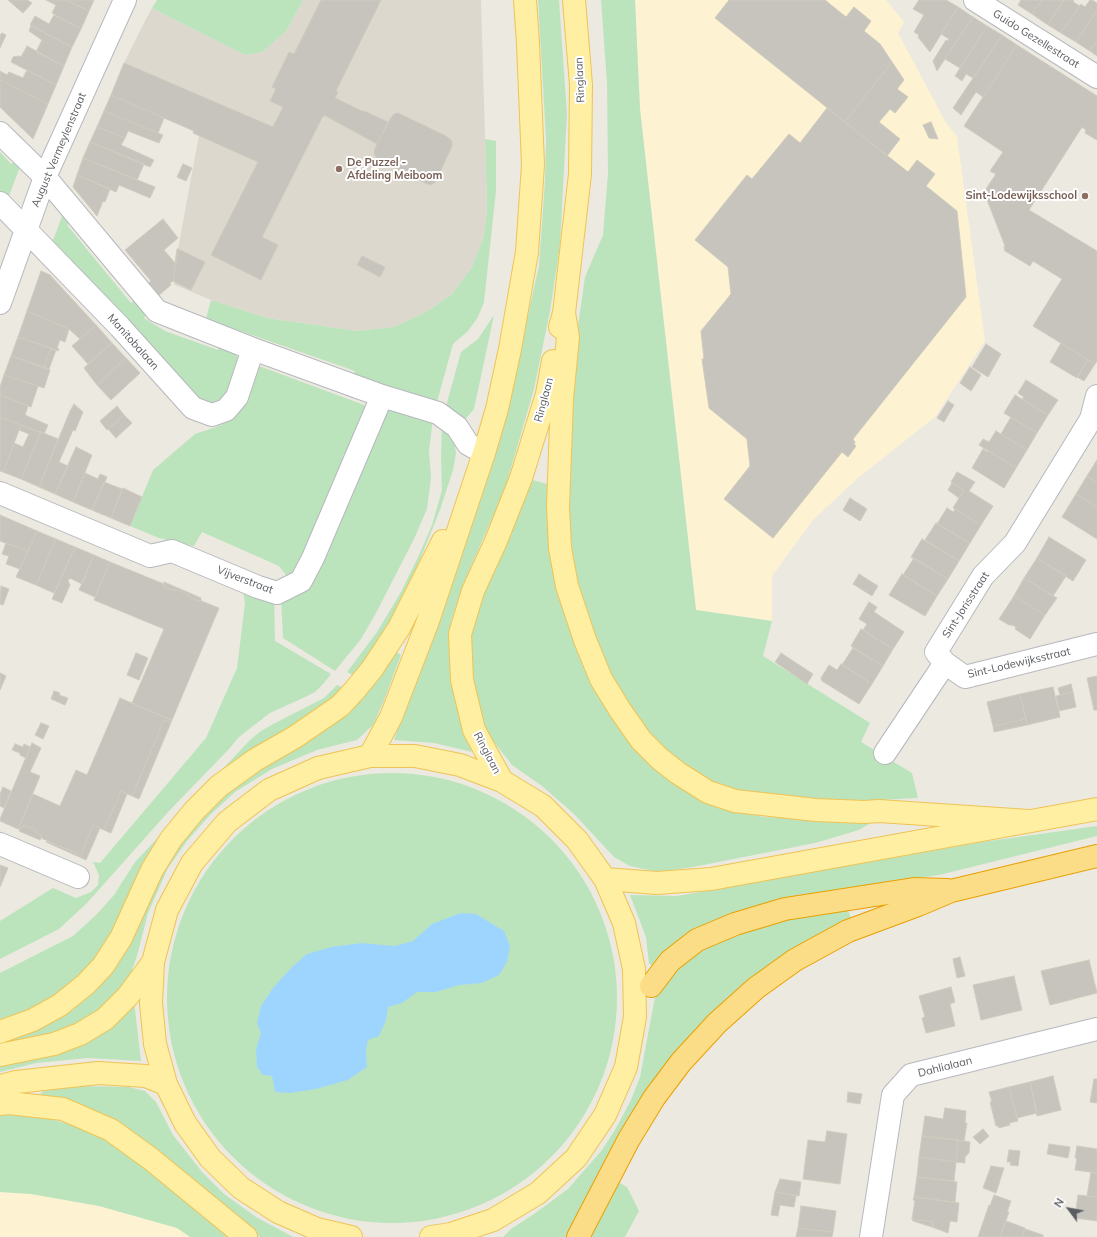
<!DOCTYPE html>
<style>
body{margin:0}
#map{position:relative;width:1097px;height:1237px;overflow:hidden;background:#ece9e0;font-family:Mulish,sans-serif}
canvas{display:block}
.north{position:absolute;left:1049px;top:1189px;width:40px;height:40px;-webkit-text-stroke:3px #fff;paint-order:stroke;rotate:302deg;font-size:11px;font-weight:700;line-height:16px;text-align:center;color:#595c61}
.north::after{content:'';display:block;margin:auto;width:14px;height:18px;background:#595c61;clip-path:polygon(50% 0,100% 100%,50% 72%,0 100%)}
</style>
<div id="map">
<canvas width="1097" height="1237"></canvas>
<div class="north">N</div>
</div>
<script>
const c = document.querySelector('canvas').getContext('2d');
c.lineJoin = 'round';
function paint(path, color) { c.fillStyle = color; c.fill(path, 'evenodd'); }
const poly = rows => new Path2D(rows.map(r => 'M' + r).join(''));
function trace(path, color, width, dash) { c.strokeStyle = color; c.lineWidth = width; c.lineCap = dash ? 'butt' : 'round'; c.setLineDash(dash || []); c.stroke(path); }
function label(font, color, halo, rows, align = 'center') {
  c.font = font + ' Mulish,sans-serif'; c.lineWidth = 4; c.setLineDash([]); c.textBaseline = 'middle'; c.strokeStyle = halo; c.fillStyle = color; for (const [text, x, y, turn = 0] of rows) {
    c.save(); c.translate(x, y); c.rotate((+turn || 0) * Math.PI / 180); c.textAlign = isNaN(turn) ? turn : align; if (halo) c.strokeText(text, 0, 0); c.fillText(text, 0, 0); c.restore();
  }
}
const commercial = poly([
 [635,0,886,0,904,22,898,33,945,121,957,137,985,341,935,417,859,477,813,520,772,576,772,621,696,610,640,109],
 [0,1192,31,1194,99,1206,177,1228,190,1237,0,1237]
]);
const education = poly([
 [303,0,481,0,487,208,484,236,472,267,452,294,426,312,394,327,357,331,267,318,211,300,175,285,173,281,178,249,199,135,194,131,111,95,124,63,144,23,152,8,245,55,263,52,287,30]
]);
const green = poly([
 [157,0,303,0,287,30,263,52,245,55,152,8],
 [538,0,559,0,567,114,560,245,550,311,534,389,505,489,465,580,451,621,449,656,454,693,472,752,434,743,394,740,500,436,539,266,545,181,546,138],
 [601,0,635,0,640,109,696,610,772,621,763,656,870,723,861,742,912,773,918,798,860,801,766,796,736,791,711,782,683,766,646,734,610,675,577,586,566,500,567,403,585,277,603,235,608,173,607,83],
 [485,139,496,141,496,191,484,302,478,317,468,331,453,344,437,402,353,376,355,371,206,319,211,300,267,318,357,331,394,327,426,312,452,294,472,267,484,236,487,208],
 [0,152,11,164,17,160,21,164,7,201,0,195],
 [64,211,71,222,67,225,131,303,135,300,147,313,144,318,147,320,165,331,218,350,221,344,233,352,238,358,240,365,238,379,218,403,205,405,52,243],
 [494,315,474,409,462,423,445,410,461,352,478,339],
 [259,366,383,412,388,408,433,418,429,451,431,478,427,509,414,539,376,613,361,639,335,671,283,638,281,597,286,575,279,566,202,532,194,546,159,538,130,526,153,470,195,434,219,426,237,416],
 [442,422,454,440,456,453,453,470,440,510,399,611,354,676,347,672,377,632,401,592,420,553,432,525,442,490,441,460],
 [529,479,547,484,549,530,556,589,572,635,612,713,734,811,764,817,874,821,859,830,815,843,693,867,658,872,630,866,614,857,574,814,542,786,512,765,490,737,478,716,469,657,473,622,480,597],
 [242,586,274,594,275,641,331,674,324,683,315,692,303,698,270,713,239,737,229,749,169,811,87,903,59,929,0,959,0,921,53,888,76,898,91,892,98,885,99,875,93,862,100,863,206,738,237,668,245,603],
 [395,651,401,655,383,703,373,725,357,740,317,750,272,769,235,792,210,815,187,841,168,868,148,913,137,956,128,981,96,1016,68,1030,0,1047,0,1040,79,999,153,883,197,819],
 [337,685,344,688,315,714,241,759,107,943,83,973,60,993,34,1010,0,1019,0,973,73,936,97,914,114,895,135,862,250,740,261,731,277,722,324,698],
 '167 998a225 225 0 1 1 450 0a225 225 0 1 1-450 0Z',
 [1097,826,1097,836,939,875,786,898,723,918,681,938,654,965,649,964,646,937,630,895,677,896,982,842],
 [848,910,852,921,730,1000,567,1237,503,1237,511,1229,534,1214,568,1189,602,1150,615,1130,631,1100,640,1077,655,997,667,977,700,948,731,935,784,918],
 [134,1001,141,1061,88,1058,36,1063,0,1072,0,1062],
 [80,1086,129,1087,145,1091,156,1102,173,1135,202,1172,224,1194,256,1217,293,1237,260,1237,187,1177,40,1095,43,1091],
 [0,1114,34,1114,92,1131,120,1148,233,1237,190,1237,177,1228,99,1206,31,1194,0,1192],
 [616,1181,627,1187,639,1211,625,1237,586,1237]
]);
const water = poly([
 [461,913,476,914,504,931,510,946,507,962,499,975,482,983,459,985,436,992,417,992,402,1003,388,1007,386,1020,379,1036,368,1040,366,1050,367,1067,348,1080,316,1089,290,1093,275,1092,272,1076,263,1075,257,1067,256,1049,261,1033,257,1023,261,1006,273,988,292,967,307,954,331,947,362,943,395,946,413,941,432,924]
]);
const building = poly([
 [8,0,27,0,32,3,23,13,8,0],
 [46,0,66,0,89,11,81,29,52,13,56,5,46,0],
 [66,0,94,0,89,11,66,0],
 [321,0,381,0,336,91,338,92,335,98,362,111,364,111,388,122,377,144,326,116,323,116,262,237,278,245,261,280,211,255,258,162,193,133,194,131,111,95,124,63,273,127,283,107,270,101,276,89,272,87,289,52,294,54,321,0],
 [729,0,825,0,846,17,854,7,871,21,864,31,880,44,892,62,845,122,715,18,729,0],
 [919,0,946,0,958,7,930,52,918,37,919,35,914,32,924,15,913,9,919,0],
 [1021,0,1042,0,1032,14,1018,5,1021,0],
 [1042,0,1064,0,1048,25,1032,14,1042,0],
 [1064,0,1074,0,1073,2,1080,6,1061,33,1048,25,1064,0],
 [1090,0,1092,0,1097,3,1097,10,1076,42,1061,33,1081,4,1085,7,1090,0],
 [958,7,973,17,937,71,933,61,946,40,948,41,949,39,941,34,958,7],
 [1097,10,1097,41,1090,51,1076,42,1097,10],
 [54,15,81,29,72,47,30,25,35,16,49,24,54,15],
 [973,17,987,26,960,68,945,59,973,17],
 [31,26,72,47,64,66,36,52,42,40,29,31,31,26],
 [987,26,1002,35,973,78,966,74,962,81,955,76,987,26],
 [2,33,6,35,0,48,0,35,2,33],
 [1002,35,1017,45,983,97,976,92,961,115,953,108,1002,35],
 [1097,41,1097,56,1090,51,1097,41],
 [1017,45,1097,96,1097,140,1085,133,1086,130,1082,127,1029,210,1097,251,1097,361,1095,364,1033,326,1062,279,1033,261,1030,266,1005,251,1004,247,1005,246,984,192,996,174,990,171,1003,152,964,126,1017,45],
 [27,46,64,66,56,85,11,62,13,57,19,56,21,57,27,46],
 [892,62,904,80,897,89,908,97,895,113,890,109,879,122,900,139,887,156,845,122,892,62],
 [27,70,56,85,48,104,0,80,0,71,7,75,9,72,23,78,27,70],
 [0,80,48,104,33,139,0,107,0,80],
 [111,95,164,118,158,133,104,111,111,95],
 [827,108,908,172,917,160,935,174,926,186,957,211,966,297,853,439,855,442,854,444,856,446,848,457,842,452,773,538,724,499,750,466,747,439,709,408,702,359,704,359,701,331,731,294,728,267,695,240,747,175,752,179,789,134,800,143,827,108],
 [104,111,163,135,159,143,128,131,125,138,97,127,104,111],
 [398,113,446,136,452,141,452,146,436,181,433,184,430,185,425,183,380,160,375,156,374,152,375,148,390,119,394,114,398,113],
 [931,122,938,139,929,138,923,125,931,122],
 [97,127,125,138,121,145,154,160,150,167,90,142,97,127],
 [90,142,144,164,137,180,83,158,90,142],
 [83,158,155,187,150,198,119,185,116,192,77,175,83,158],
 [183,164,192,168,186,181,177,177,183,164],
 [77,175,110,189,105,202,103,201,97,216,73,187,77,175],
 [163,219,178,238,164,250,175,263,177,249,178,249,173,281,170,283,171,285,159,295,149,283,151,281,125,250,163,219],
 [178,249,205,262,191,290,173,281,178,249],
 [362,256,385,267,380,277,357,265,362,256],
 [41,271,50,275,96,325,80,339,69,329,27,311,41,271],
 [27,311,69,329,65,342,60,340,57,348,59,349,58,351,18,337,27,311],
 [96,325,112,343,88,364,72,346,96,325],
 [18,337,51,348,44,367,11,356,18,337],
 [112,343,126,358,97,385,84,368,112,343],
 [1061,343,1088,360,1077,378,1050,362,1061,343],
 [986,344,1001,354,988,377,972,367,986,344],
 [51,348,56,350,49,369,44,367,51,348],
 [11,356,50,370,44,388,4,375,11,356],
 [126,358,140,373,111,400,97,385,126,358],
 [1088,360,1095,364,1084,381,1077,377,1088,360],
 [970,367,981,375,971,391,960,383,970,367],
 [4,375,38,386,31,407,0,395,0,387,4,375],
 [1026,380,1058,400,1048,415,1022,399,1024,397,1018,393,1026,380],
 [0,395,28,406,25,415,48,425,44,434,0,417,0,395],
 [1015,395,1048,415,1037,433,1004,413,1015,395],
 [948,401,954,405,944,422,937,418,948,401],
 [74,404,83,412,75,431,73,430,59,462,68,466,55,494,39,487,70,411,74,404],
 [117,406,124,415,107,430,100,421,117,406],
 [124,415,132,423,116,438,108,429,124,415],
 [0,417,21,425,3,472,0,471,0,417],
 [1011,417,1037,433,1027,450,1001,434,1011,417],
 [21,425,41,432,21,479,3,472,14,443,23,447,29,434,19,430,21,425],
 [996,431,1027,450,1016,468,979,445,983,439,989,442,996,431],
 [41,432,58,439,39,487,21,479,41,432],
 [76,447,92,455,73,502,55,494,76,447],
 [983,449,988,452,989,451,1016,468,1004,488,972,468,983,449],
 [1097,460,1097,483,1087,476,1097,460],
 [957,472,975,482,969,491,993,506,981,525,953,508,964,490,951,482,957,472],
 [85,473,98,479,100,474,107,477,92,510,73,502,85,473],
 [1087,476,1097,483,1097,507,1076,494,1087,476],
 [104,482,122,489,111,518,92,510,104,482],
 [952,483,964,490,959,498,948,490,952,483],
 [123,488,142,497,130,526,111,518,123,488],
 [1076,494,1097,507,1097,539,1062,517,1076,494],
 [850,498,867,509,860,521,843,510,850,498],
 [947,508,953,512,955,509,981,525,970,543,937,524,947,508],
 [0,515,37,531,28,551,0,541,0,515],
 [936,523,970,543,959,561,925,540,936,523],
 [37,531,56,539,36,585,16,577,37,531],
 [1049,537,1086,560,1073,581,1037,558,1049,537],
 [56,539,75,547,54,593,36,585,56,539],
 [922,539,959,561,948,579,911,557,922,539],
 [6,543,28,551,20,569,6,564,9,556,2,554,6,543],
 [75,547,94,555,82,584,70,578,68,581,70,585,62,603,52,599,75,547],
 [94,555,110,562,95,597,79,590,94,555],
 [914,558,948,579,937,596,903,575,914,558],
 [1037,558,1066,576,1053,596,1024,578,1037,558],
 [110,562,164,584,165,585,164,587,174,591,175,589,189,595,189,597,198,601,199,600,219,608,172,720,132,703,164,629,94,600,110,562],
 [859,574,878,586,872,596,853,584,859,574],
 [902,574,937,596,925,616,889,595,902,574],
 [1024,578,1057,598,1045,615,1014,596,1024,578],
 [164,582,201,598,201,600,198,601,189,597,189,595,175,589,174,591,164,587,164,582],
 [1,586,9,589,3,605,0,604,1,586],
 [1014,596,1045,615,1030,639,1015,629,1016,627,1012,625,1009,625,999,619,1014,596],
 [869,602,877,607,874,612,904,632,893,649,863,630,867,624,859,619,869,602],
 [861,629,893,649,883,666,851,646,861,629],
 [853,648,883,666,872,684,842,665,853,648],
 [136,653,148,658,139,680,127,675,136,653],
 [781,653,813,674,807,684,775,662,781,653],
 [841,664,872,684,859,704,822,681,821,678,829,665,837,670,841,664],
 [0,673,6,676,0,690,0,673],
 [1097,676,1097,710,1094,710,1087,678,1097,676],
 [1071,684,1073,692,1060,695,1058,688,1071,684],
 [1053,687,1060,717,1027,725,1020,694,1053,687],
 [54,691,60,693,59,695,68,698,65,705,51,699,54,691],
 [1073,692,1076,707,1059,711,1056,696,1073,692],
 [1020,694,1026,719,993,726,987,702,1020,694],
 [120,698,171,720,170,722,164,720,132,796,121,791,104,830,93,825,81,855,41,838,42,835,35,832,36,830,24,825,23,827,21,827,20,829,18,829,33,794,60,806,76,770,87,775,120,698],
 [1026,719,1027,725,994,732,993,726,1026,719],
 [164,720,170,722,171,720,172,720,139,799,132,796,164,720],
 [41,723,49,726,43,739,35,735,41,723],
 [32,743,41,748,30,772,40,776,18,829,0,821,0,819,32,743],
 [15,744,23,747,24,744,30,747,26,758,20,755,20,753,12,750,15,744],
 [3,787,11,791,4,808,0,806,0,794,3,787],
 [121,791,127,794,111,833,104,830,121,791],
 [24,825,36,830,35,832,42,835,40,840,19,831,21,827,23,827,24,825],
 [93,825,100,828,86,860,46,842,47,841,81,855,93,825],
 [0,865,8,868,0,887,0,865],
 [960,957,965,976,957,978,953,959,960,957],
 [1089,960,1097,993,1050,1005,1041,971,1089,960],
 [1014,976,1022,1010,981,1020,973,985,1014,976],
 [951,987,955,1002,950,1004,955,1026,926,1033,922,1018,925,1017,919,996,951,987],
 [1053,1076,1061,1110,1037,1116,1030,1082,1053,1076],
 [1094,1079,1097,1079,1097,1103,1090,1102,1094,1079],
 [1030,1082,1037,1113,1017,1118,1009,1087,1030,1082],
 [1009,1087,1018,1121,1009,1123,1010,1125,999,1128,998,1126,996,1126,990,1102,992,1102,989,1092,1009,1087],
 [848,1092,862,1094,860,1104,847,1102,848,1092],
 [945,1108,966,1111,965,1123,967,1123,964,1141,922,1136,925,1116,943,1119,945,1108],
 [983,1129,989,1136,980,1144,973,1137,983,1129],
 [827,1131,847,1134,840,1184,803,1179,808,1140,825,1142,827,1131],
 [922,1136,958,1140,956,1162,919,1157,922,1136],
 [958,1140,970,1142,969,1153,965,1157,965,1163,956,1162,958,1140],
 [1049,1144,1070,1147,1068,1158,1047,1154,1049,1144],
 [1077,1146,1097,1149,1097,1173,1075,1170,1077,1158,1075,1158,1077,1146],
 [1009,1150,1020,1151,1018,1166,1010,1165,1011,1162,1007,1162,1009,1150],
 [919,1157,956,1162,954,1181,917,1177,919,1157],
 [991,1166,1004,1168,996,1193,983,1188,991,1166],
 [1091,1172,1097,1173,1097,1197,1087,1196,1091,1172],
 [917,1177,957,1182,955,1202,914,1197,917,1177],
 [780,1179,801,1182,799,1196,775,1192,780,1179],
 [775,1192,796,1196,794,1207,780,1205,778,1216,771,1215,775,1192],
 [994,1195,1011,1201,1007,1212,1009,1212,1000,1237,978,1237,989,1205,990,1206,994,1195],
 [1078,1195,1097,1197,1097,1221,1075,1218,1078,1195],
 [914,1197,959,1203,957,1222,950,1221,948,1233,932,1227,933,1222,912,1219,915,1201,913,1200,914,1197],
 [801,1206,836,1211,833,1232,798,1228,801,1206],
 [912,1219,933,1222,933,1226,932,1227,913,1221,912,1219],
 [1006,1221,1025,1228,1022,1237,1000,1237,1006,1221],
 [798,1228,833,1232,832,1237,796,1237,798,1228],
 [1025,1229,1043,1235,1043,1237,1022,1237,1025,1229]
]);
const minor = poly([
 [975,0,1097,77],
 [0,133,45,177,157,311,253,349,382,396,438,413,457,427,468,444,484,453],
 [0,203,120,327,193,408,212,415,226,410,237,397,253,349],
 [0,303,45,177,125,0],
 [1097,396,1091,419,1015,543,983,576,936,652,945,663,965,677,1097,644],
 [0,493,150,556,172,551,258,587,277,593,301,581,313,558,382,396],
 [885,753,945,663],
 [0,844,78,877],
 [871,1237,893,1095,911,1075,1097,1029]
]);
const major = poly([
 [564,313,568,337,562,399,558,506,560,548,567,586,585,640,601,679,620,710,641,740,660,759,678,773,708,792,735,801,816,810,864,812,879,811,1029,821],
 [560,327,564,313,580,174,581,85,574,0],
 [370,756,391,717,428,621,484,453,497,409,510,349,527,252,533,165,528,43,525,0],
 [502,781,474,730,462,680,460,634,473,591,496,541,521,478,547,394,553,361],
 [605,879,657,883,711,879,1097,809],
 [0,1032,33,1020,60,1005,86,984,103,966,121,938,152,870,171,839,194,811,219,786,255,760,295,737,340,706,354,691,372,669,399,628,443,541],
 [0,1055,54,1044,80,1034,105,1019,128,996,153,962],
 [0,1086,16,1082,98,1073,146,1076,166,1084],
 [0,1104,9,1103,63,1109,111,1130,151,1159,246,1237],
 [351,1237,317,1229,278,1212,241,1188,210,1158,185,1123,166,1084,155,1044,151,1003,153,962,167,910,192,863,227,822,269,790,318,768,370,756,415,756,460,765,502,781,543,806,577,840,605,879,624,923,634,969,635,1017,626,1067,605,1115,576,1158,538,1193,493,1220,451,1234,431,1237]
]);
const highway = poly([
 [651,986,670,961,697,940,735,924,785,909,914,889,947,890],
 [578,1237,629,1139,654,1098,681,1062,717,1023,756,988,795,960,848,931,918,905,951,891,1097,856]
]);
const markers = [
 [339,169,4,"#8d6e63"],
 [1085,196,4,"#8d6e63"]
];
const streetNames = [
 ["Guido Gezellestraat",1036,39,32],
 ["Ringlaan",580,80,-93],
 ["August Vermeylenstraat",59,150,-67],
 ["Manitobalaan",133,342,48],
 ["Ringlaan",544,400,-75],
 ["Vijverstraat",245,580,21],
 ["Sint-Jorisstraat",966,605,-57],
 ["Sint-Lodewijksstraat",1019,663,-13],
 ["Ringlaan",487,753,62],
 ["Dahlialaan",945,1067,-14]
];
const educationNames = [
 ["De Puzzel -",347,163],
 ["Afdeling Meiboom",347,176],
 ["Sint-Lodewijksschool",1077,196,"right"]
];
paint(commercial, '#fdf3d3');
paint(education, '#dcd8ce');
paint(green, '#bce4bc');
paint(water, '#9ed5fe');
paint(building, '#c6c4bd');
trace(building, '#d0cbbe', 1);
trace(minor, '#b6b8bd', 24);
trace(major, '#efc355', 24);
trace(highway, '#e9a002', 24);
trace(minor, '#fff', 22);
trace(major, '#feefa2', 22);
trace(highway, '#fcdd87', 22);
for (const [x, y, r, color] of markers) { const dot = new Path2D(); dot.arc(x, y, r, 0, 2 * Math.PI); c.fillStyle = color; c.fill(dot); trace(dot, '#fff', 1.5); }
label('11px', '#595c61', '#fff', streetNames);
label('bold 11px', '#785e54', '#fff', educationNames, 'left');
</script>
